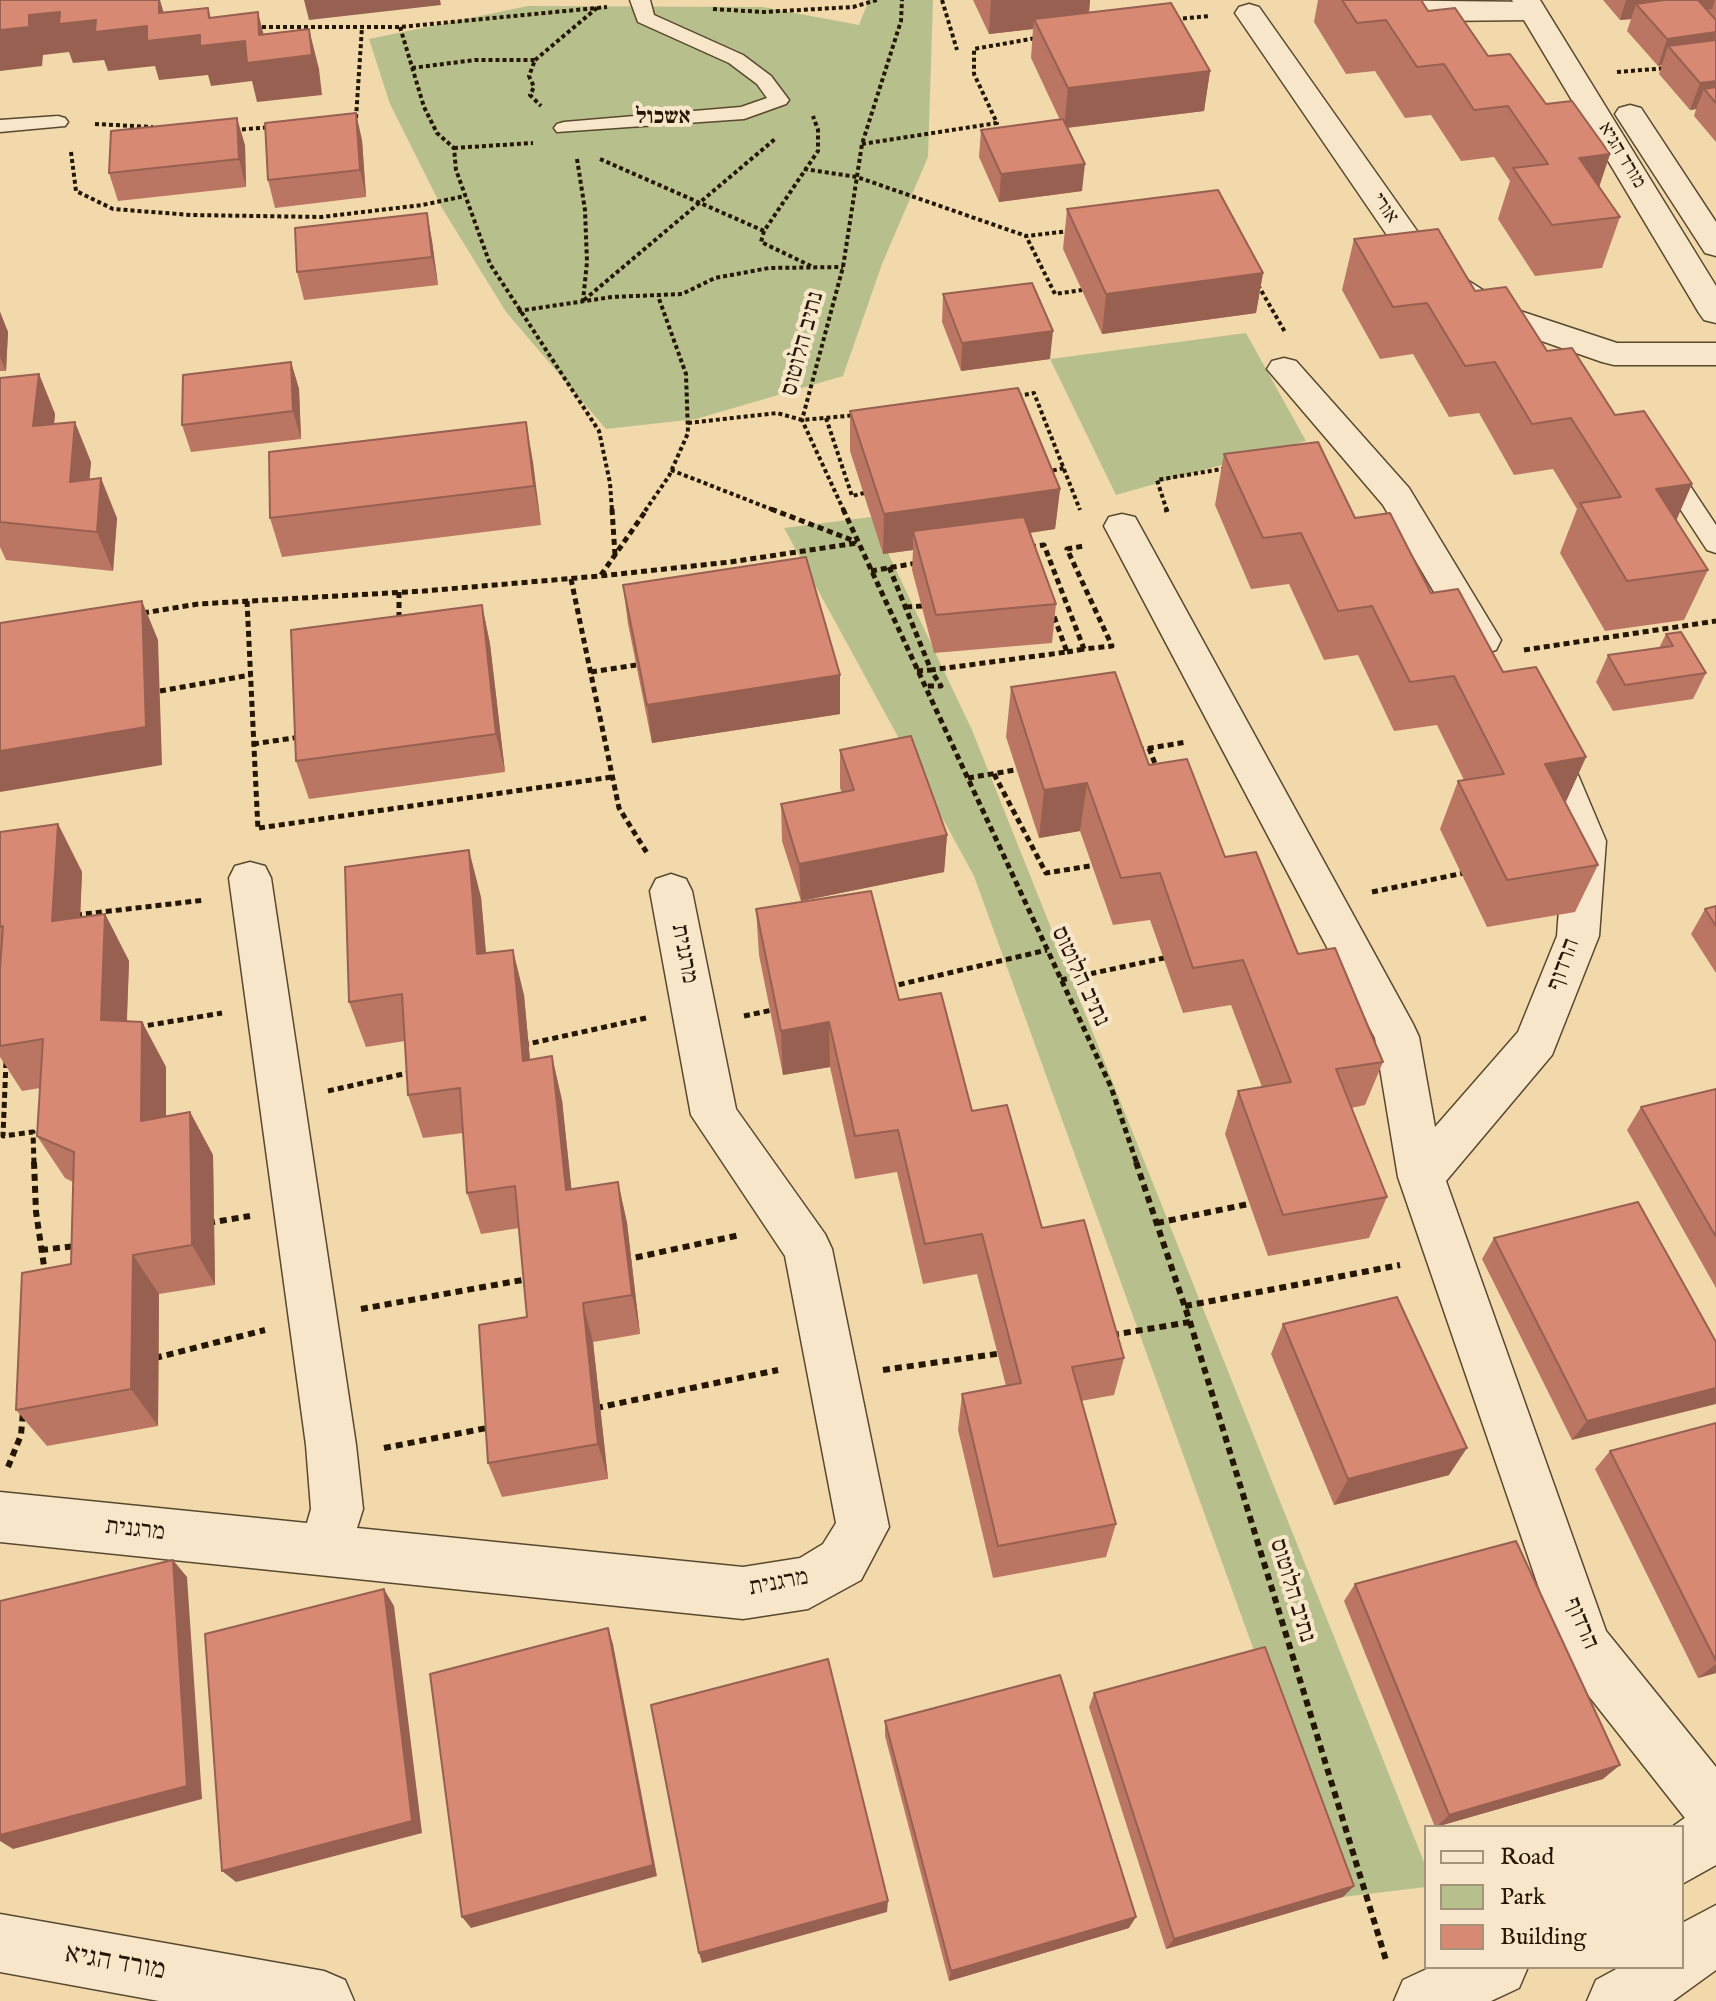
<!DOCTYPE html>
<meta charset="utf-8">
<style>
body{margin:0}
#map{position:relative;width:1716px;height:2001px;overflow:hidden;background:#f2d9ac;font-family:"IM FELL English",serif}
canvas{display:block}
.legend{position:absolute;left:1424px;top:1825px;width:260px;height:144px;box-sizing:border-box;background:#f7e6c9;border:2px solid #a3937a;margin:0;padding:10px 14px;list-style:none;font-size:24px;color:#251703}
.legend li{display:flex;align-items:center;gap:16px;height:40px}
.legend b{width:40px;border:2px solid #a3937a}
</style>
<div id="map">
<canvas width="1716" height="2001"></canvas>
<ul class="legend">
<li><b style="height:10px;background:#f7e6c9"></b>Road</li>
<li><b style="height:22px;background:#b7c08c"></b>Park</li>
<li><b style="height:22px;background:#d88973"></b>Building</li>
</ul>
</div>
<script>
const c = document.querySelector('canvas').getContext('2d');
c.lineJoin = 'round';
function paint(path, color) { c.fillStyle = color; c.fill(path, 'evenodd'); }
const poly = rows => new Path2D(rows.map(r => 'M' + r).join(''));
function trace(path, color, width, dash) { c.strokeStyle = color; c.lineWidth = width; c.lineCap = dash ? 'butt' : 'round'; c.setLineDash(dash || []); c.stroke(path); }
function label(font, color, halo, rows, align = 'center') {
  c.font = font + ' "IM FELL English","Frank Ruhl Libre",serif'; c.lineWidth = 8; c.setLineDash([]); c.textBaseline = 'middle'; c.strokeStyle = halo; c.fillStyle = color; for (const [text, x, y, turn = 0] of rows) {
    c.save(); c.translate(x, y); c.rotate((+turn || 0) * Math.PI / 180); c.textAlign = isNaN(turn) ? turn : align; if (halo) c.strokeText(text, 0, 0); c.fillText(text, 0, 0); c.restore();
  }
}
const green = poly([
 [869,0,933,0,928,157,882,264,843,376,696,419,606,429,506,312,442,208,390,104,369,39,528,6,763,7,859,25],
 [1246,333,1306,441,1116,495,1050,359],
 [871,517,972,730,1426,1867,1426,1887,1343,1897,974,876,784,528]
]);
const pathFar2 = poly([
 [942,0,957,50],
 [713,9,764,12,853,7,877,0],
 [1176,19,1210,16],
 [255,27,400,27,607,7],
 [400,27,424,107,437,133,454,148,456,170,490,264,599,431,610,483,612,511],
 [535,60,598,7],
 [412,68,475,60,535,60,529,76,534,87,530,95,541,106],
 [1617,72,1667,68],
 [356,118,362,27],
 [95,124,153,127],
 [235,130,272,127],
 [862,144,997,123,974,74,974,49,1036,38],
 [454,148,533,143],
 [71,152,76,191,113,209,191,215,321,217,422,205,465,196],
 [577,159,585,210,587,262,583,301],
 [600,159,764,231],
 [804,169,857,177,1026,236],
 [1070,231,1026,236,1055,294,1082,290],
 [811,266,761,242,764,231,818,151,818,130,813,116],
 [1258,285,1285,332],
 [584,300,775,139],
 [518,311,612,297,682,294,715,278,769,268,843,267],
 [1018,396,1034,393,1080,510],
 [826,418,852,496,864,493],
 [688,423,777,413,802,420,857,415],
 [671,470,776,511],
 [1046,472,1064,468],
 [645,511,669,476,688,433,686,374,658,296],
 [844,511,802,420,843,267,862,144,901,21,902,0],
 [1167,511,1157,480,1228,468]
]);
const pathFar1 = poly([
 [612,509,615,555],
 [771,509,857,542],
 [843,509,1111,1087,1137,1164],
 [1166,509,1167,512],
 [1030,547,1044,545,1084,649,1112,646,1067,549,1084,546],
 [889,567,931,670,1067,652,1052,611],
 [871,571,917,563],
 [601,575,647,509],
 [571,579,619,808,647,853],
 [399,592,399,619],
 [247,601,258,830],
 [906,607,922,606],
 [143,613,198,604,424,591,600,576,730,562,857,543],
 [1524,650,1716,621],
 [1067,652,1084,649],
 [917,671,931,670,941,686,925,686],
 [591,672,636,665],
 [160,691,250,675],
 [253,744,300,737],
 [1149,748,1157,769],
 [1138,750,1187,742],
 [994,774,1046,873,1096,865],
 [968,778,1021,769],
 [259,828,612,777],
 [1372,892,1464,873],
 [76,915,205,900],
 [1061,980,1169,957],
 [889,987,1047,950],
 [744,1016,777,1009],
 [138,1027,222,1013],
 [523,1045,646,1018],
 [6,1062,3,1136,33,1132,34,1164],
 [328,1091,412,1072]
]);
const path = poly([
 [34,1162,36,1212,45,1273],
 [1136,1162,1190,1322,1386,1960],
 [208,1223,250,1216],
 [1157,1223,1253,1203],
 [41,1250,76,1246],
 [624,1260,740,1235],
 [1185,1306,1400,1265],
 [361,1309,528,1279],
 [1112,1335,1190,1322],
 [155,1358,265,1330],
 [883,1370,1003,1353],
 [596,1408,778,1370],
 [384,1448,492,1427],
 [8,1467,21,1435,23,1412]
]);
const service = poly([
 [630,0,650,0,654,15,743,55,771,76,789,100,786,104,744,119,557,132,554,128,557,124,564,122,741,107,767,98,757,84,729,63,638,22,630,0],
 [58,116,65,118,68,122,65,126,0,132,0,120,58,116],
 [1664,458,1673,460,1716,525,1716,553,1707,550,1652,466,1655,460,1664,458]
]);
const minor = poly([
 [1355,0,1532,2,1542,5,1546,11,1542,17,1532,20,1435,21,1359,6,1355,0],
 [1249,4,1259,7,1439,262,1511,308,1617,343,1716,343,1716,365,1614,365,1602,362,1487,322,1415,276,1235,13,1239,7,1249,4],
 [1284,358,1296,361,1409,488,1501,640,1496,650,1482,654,1468,650,1383,505,1267,369,1272,361,1284,358],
 [1122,514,1135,517,1140,526,1413,1024,1419,1037,1435,1127,1518,1032,1557,936,1564,841,1525,744,1531,733,1545,729,1559,733,1565,744,1606,841,1599,936,1552,1055,1446,1181,1606,1631,1716,1767,1716,1840,1696,1832,1566,1667,1398,1177,1375,1038,1104,526,1109,517,1122,514],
 [250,862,265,866,271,878,356,1445,363,1509,357,1528,743,1567,800,1558,823,1544,836,1523,785,1256,691,1115,650,891,656,879,671,874,686,879,692,891,736,1109,825,1234,832,1249,889,1527,861,1580,808,1609,743,1619,0,1542,0,1492,307,1523,311,1509,306,1445,229,878,235,866,250,862]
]);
const tertiary = poly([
 [1512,0,1540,0,1716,286,1716,323,1704,320,1699,313,1512,0],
 [1630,105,1641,108,1716,222,1716,256,1705,253,1615,114,1619,108,1630,105],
 [1716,1801,1716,1865,1682,1884,1682,1827,1672,1827,1696,1810,1716,1801],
 [1716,1905,1716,1970,1673,2001,1587,2001,1596,1980,1620,1967,1682,1967,1682,1923,1716,1905],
 [0,1914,324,1971,345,1980,354,2001,159,2001,0,1972,0,1914],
 [1431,1967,1528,1967,1519,1988,1491,2001,1394,2001,1403,1980,1431,1967]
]);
const wall = poly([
 [973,0,1090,0,1089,13,1210,71,1204,111,1067,128,1082,191,999,202,979,157,981,130,1060,120,1031,58,1033,29,989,34],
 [1318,0,1421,0,1428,11,1488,56,1546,104,1610,154,1599,187,1620,217,1602,268,1535,276,1498,219,1510,181,1494,157,1461,161,1431,115,1405,118,1375,71,1346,74,1314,22],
 [1603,0,1716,0,1716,142,1694,116,1696,109,1690,110,1659,74,1662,65,1658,66,1627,31,1631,19,1620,20],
 [362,140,366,197,275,208,268,180],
 [245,145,246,187,118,201,109,173],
 [1067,209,1263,273,1256,313,1102,334,1063,249],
 [427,213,432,241,438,285,304,300,297,272],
 [1354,239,1475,291,1547,351,1676,521,1708,570,1684,620,1605,631,1560,553,1577,509,1553,469,1514,475,1479,413,1449,417,1413,354,1380,359,1342,290],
 [943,294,1050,359,961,371,942,322],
 [0,312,8,332,6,371,0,371],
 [291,362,299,389,301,439,191,452,182,425],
 [39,374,55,414,54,424,91,462,89,480,117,518,113,571,6,560,0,547,0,377,0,378],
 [850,411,1060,489,1055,529,1030,533,1056,604,1052,643,934,653,912,570,913,550,883,554,850,451],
 [526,422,541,525,282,557,270,518],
 [1224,454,1355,518,1431,593,1503,672,1586,757,1565,803,1598,865,1575,912,1487,927,1440,829,1458,781,1464,780,1437,725,1394,731,1358,655,1324,660,1289,584,1251,589,1215,505],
 [623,585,840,714,652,743,628,624],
 [482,605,490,644,505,772,309,799,296,761],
 [1666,634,1706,673,1693,699,1613,711,1596,682,1608,655,1659,648],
 [1011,687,1149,765,1225,857,1298,954,1383,1062,1365,1105,1351,1108,1387,1197,1369,1238,1268,1256,1225,1134,1238,1091,1262,1087,1231,1005,1183,1013,1150,920,1113,925,1080,831,1039,838,1006,737],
 [840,750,947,835,944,872,801,901,782,841,781,804,842,792,840,788],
 [58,824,82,872,80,918,105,914,129,961,127,1021,142,1022,166,1067,166,1116,190,1112,213,1155,215,1285,159,1294,158,1426,47,1446,16,1410,71,1264,73,1182,65,1178,37,1136,40,1088,22,1091,0,1057,0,832],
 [481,897,486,953,524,995,530,1060,562,1100,571,1189,618,1182,627,1223,640,1334,593,1342,608,1479,502,1497,488,1463,527,1317,519,1228,481,1234,467,1193,463,1133,423,1138,408,1095,405,1041,366,1047,349,1002],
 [1716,906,1716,973,1691,934,1705,909],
 [756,909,899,1000,972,1111,1042,1228,1124,1358,1114,1395,1081,1401,1116,1524,1106,1557,993,1578,958,1430,962,1394,1006,1386,977,1274,923,1284,897,1172,855,1179,830,1067,783,1075,759,955],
 [1716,1089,1716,1288,1627,1130,1641,1107],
 [1494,1238,1716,1342,1572,1440,1482,1259],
 [1283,1324,1449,1475,1334,1505,1271,1354],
 [1716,1423,1716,1673,1698,1678,1595,1469,1610,1451],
 [1355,1584,1603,1779,1435,1827,1344,1601],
 [1094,1693,1343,1897,1166,1949,1089,1707],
 [885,1721,1129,1928,949,1981,885,1736]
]);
const shadedWall = poly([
 [159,0,160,0,170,34,209,18,208,8,218,44,259,35,258,12,268,52,309,29,319,69,322,95,257,102,252,81,211,86,208,75,159,80,155,66,108,71,104,60,73,63,69,52,43,55,42,66,0,71,0,30,29,15,60,12,159,13],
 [304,0,440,0,441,5,309,20],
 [991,0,1090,0,1088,23,1034,19,1033,29,989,34],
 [1626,0,1715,0,1712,9,1648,17,1636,4,1631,19,1620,20],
 [1716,32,1716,58,1668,46,1662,65,1658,66,1667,39],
 [1210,71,1204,111,1064,128,1068,88],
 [1716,81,1716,103,1704,89,1696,109,1690,110,1700,83],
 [356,113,362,140,366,197,360,170],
 [237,118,245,145,246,187,239,159],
 [1610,154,1593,205,1579,158],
 [1085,164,1082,191,999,202,1001,174],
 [427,213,432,241,438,285,432,257],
 [1263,273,1256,313,1102,334,1106,294],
 [0,312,8,332,6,371,0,357],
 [1053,331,1050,359,961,371,962,343],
 [291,362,299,389,301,439,293,411],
 [39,374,55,414,50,466,33,426],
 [75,422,91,462,86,521,70,482],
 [526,422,533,462,541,525,534,486],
 [101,478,117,518,113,571,97,532],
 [1692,484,1670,535,1656,489],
 [1060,489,1055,529,918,549,913,531,913,550,883,554,884,514],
 [142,601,158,640,162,765,0,792,0,751],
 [482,605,490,644,505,772,496,734],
 [840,675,840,714,652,743,647,705],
 [1586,757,1564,806,1545,764],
 [1087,783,1080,831,1039,838,1044,790],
 [58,824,82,872,78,968,52,921],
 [947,835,944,872,801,901,799,864],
 [469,850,481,897,490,1000,477,954],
 [105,914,129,961,125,1064,101,1020],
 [513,950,524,995,534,1104,523,1061],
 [142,1022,166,1067,166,1163,141,1121],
 [829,1022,830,1067,783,1075,781,1031],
 [552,1056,562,1100,576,1231,566,1190],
 [190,1112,213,1155,215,1285,192,1245],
 [618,1182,627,1223,640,1334,632,1295],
 [133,1255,159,1294,158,1426,131,1389],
 [583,1303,593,1342,608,1479,598,1444],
 [1716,1388,1716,1404,1572,1440,1587,1421],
 [1467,1448,1449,1475,1334,1505,1348,1479],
 [173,1560,187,1577,202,1799,13,1849,0,1841,0,1835],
 [384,1589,394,1606,422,1833,236,1882,222,1871],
 [608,1628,613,1644,657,1876,471,1928,462,1917],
 [1716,1664,1716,1673,1698,1678],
 [1620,1765,1603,1779,1436,1827,1449,1815],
 [1354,1886,1343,1897,1166,1949,1174,1939],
 [888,1901,887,1912,702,1963,699,1953],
 [1136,1917,1129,1928,949,1981,951,1971]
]);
const building = poly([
 [0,0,159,0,159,13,208,8,209,18,258,12,259,35,309,29,312,55,247,63,245,41,200,46,200,35,147,41,147,26,95,32,96,20,59,24,60,12,29,15,29,27,0,30,0,0],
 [1342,0,1421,0,1428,11,1455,8,1488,56,1510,54,1546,104,1572,101,1610,154,1579,158,1620,217,1552,225,1513,168,1548,164,1508,106,1474,110,1444,64,1417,67,1386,20,1357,23,1342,0],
 [1664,0,1698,0,1716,20,1716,32,1667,39,1636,4,1664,0],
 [1171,3,1210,71,1068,88,1034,19,1171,3],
 [1716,40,1716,81,1700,83,1668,46,1716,40],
 [1716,87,1716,103,1704,89,1716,87],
 [356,113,360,170,268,180,265,123,356,113],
 [237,118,239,159,109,173,111,131,237,118],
 [1063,119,1085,164,1001,174,981,130,1063,119],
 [1218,190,1263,273,1106,294,1067,209,1218,190],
 [427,213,432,257,297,272,295,228,427,213],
 [1438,229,1475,291,1506,287,1547,351,1572,348,1615,415,1644,411,1692,484,1656,489,1708,570,1627,581,1580,503,1621,497,1571,418,1532,424,1495,362,1465,366,1427,303,1393,307,1354,239,1438,229],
 [1032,283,1053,331,962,343,943,294,1032,283],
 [291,362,293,411,182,425,183,375,291,362],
 [39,374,33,426,75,422,70,482,101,478,97,532,0,522,0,378,39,374],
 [1018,388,1060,489,884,514,850,411,1018,388],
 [526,422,534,486,270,518,269,452,526,422],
 [1318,442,1355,518,1390,513,1431,593,1458,589,1503,672,1536,667,1586,757,1545,764,1598,865,1507,880,1458,781,1504,774,1454,676,1410,682,1372,606,1338,611,1301,533,1263,538,1224,454,1318,442],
 [1024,517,1056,604,936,615,913,531,1024,517],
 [806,557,840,675,647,705,623,585,806,557],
 [142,601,146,727,0,751,0,623,142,601],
 [482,605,496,734,296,761,291,630,482,605],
 [1681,632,1706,673,1625,685,1608,655,1673,646,1666,634,1681,632],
 [1115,672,1149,765,1187,759,1225,857,1256,852,1298,954,1335,948,1383,1062,1336,1069,1387,1197,1283,1215,1238,1091,1291,1082,1243,960,1193,968,1160,873,1121,878,1087,783,1044,790,1011,687,1115,672],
 [911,736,947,835,799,864,781,804,854,790,840,750,911,736],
 [58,824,52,921,105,914,101,1020,142,1022,141,1121,190,1112,192,1245,133,1255,131,1389,16,1410,22,1273,71,1264,74,1152,37,1136,43,1039,0,1046,0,968,3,926,0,927,0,832,58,824],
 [469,850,477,954,513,950,523,1061,552,1056,566,1190,618,1182,632,1295,583,1303,598,1444,488,1463,479,1325,527,1317,515,1186,467,1193,460,1088,408,1095,402,994,349,1002,345,867,469,850],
 [871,891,899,1000,941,993,972,1111,1007,1105,1042,1228,1084,1220,1124,1358,1072,1367,1116,1524,998,1546,962,1394,1021,1383,982,1234,925,1244,898,1130,855,1136,829,1022,781,1031,756,909,871,891],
 [1716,906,1716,926,1705,909,1716,906],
 [1716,1089,1716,1237,1641,1107,1716,1089],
 [1638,1202,1716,1342,1716,1388,1587,1421,1494,1238,1638,1202],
 [1397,1297,1467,1448,1348,1479,1283,1324,1397,1297],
 [1716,1423,1716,1661,1610,1451,1716,1423],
 [1516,1541,1620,1765,1449,1815,1355,1584,1516,1541],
 [173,1560,187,1786,0,1835,0,1601,173,1560],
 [384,1589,412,1821,222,1871,205,1634,384,1589],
 [608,1628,653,1865,462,1917,430,1674,608,1628],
 [1265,1647,1354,1886,1174,1939,1094,1693,1265,1647],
 [828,1659,888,1901,699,1953,651,1705,828,1659],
 [1060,1675,1136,1917,951,1971,885,1721,1060,1675]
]);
const farStreetnames = [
 ["מורד הגיא",1621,156,59],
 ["אורי",1384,209,55]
];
const farNeighbourhoodnames = [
 ["אשכול",663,118]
];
const streetNames = [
 ["נתיב הלוטוס",804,344,-75],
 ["מרגנית",683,954,79],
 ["הרדוף",1565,965,-70],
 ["נתיב הלוטוס",1079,977,65],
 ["מרגנית",135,1531,6],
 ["מרגנית",779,1584,-11],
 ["נתיב הלוטוס",1291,1591,73],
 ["הרדוף",1580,1624,67]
];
const nearStreetnames = [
 ["מורד הגיא",115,1964,10]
];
paint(green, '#b7c08c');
trace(service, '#58482d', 3);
trace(minor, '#58482d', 3);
trace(tertiary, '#58482d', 3);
trace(pathFar2, '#251703', 4, [4, 3]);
trace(pathFar1, '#251703', 5, [6, 4]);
trace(path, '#251703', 6, [7, 5]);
paint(service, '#f7e6c9');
paint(minor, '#f7e6c9');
paint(tertiary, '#f7e6c9');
paint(wall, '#ba7663');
paint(shadedWall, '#976050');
paint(building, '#d88973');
trace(building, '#976050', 2);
label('20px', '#251703', '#f7e6c9', farStreetnames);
label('bold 22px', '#251703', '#f7e6c9', farNeighbourhoodnames);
label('24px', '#251703', '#f7e6c9', streetNames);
label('28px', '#251703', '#f7e6c9', nearStreetnames);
</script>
